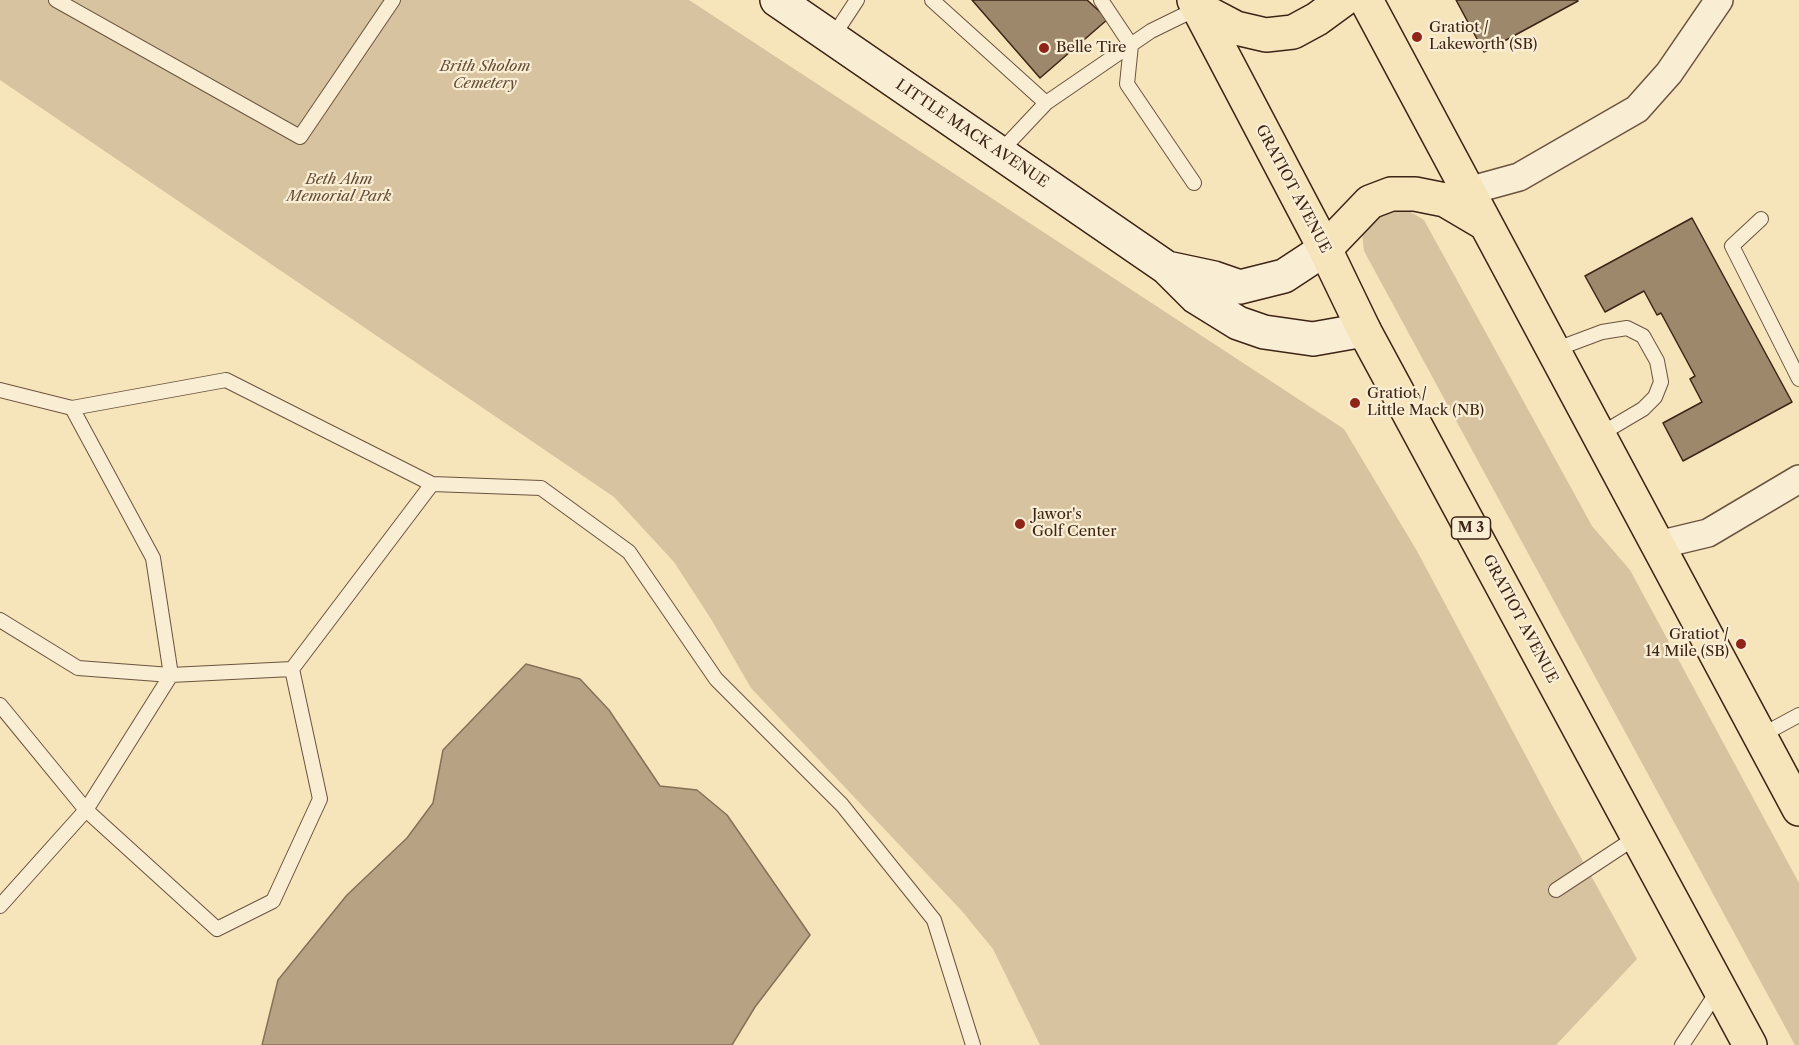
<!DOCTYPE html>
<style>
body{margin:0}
canvas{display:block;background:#f6e4bb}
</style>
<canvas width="1799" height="1045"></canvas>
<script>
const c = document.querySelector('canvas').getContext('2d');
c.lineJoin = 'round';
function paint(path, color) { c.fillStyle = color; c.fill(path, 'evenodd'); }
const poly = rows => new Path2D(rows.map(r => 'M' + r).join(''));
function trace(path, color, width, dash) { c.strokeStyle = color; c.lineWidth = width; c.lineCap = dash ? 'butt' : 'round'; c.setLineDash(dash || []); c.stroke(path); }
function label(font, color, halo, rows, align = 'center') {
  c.font = font + ' "Libre Caslon Text",serif'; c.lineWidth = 4.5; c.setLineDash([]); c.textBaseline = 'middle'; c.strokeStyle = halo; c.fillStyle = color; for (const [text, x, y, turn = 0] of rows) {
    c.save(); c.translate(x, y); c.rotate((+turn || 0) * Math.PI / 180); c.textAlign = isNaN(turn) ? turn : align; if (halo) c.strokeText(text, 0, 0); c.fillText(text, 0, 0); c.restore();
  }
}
const green = poly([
 [0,0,689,0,1344,429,1417,551,1552,805,1637,959,1556,1045,1040,1045,993,949,961,910,751,688,711,619,674,562,614,497,0,80],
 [1404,208,1424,220,1592,526,1630,570,1799,883,1799,1045,1795,1045,1364,251,1362,233,1373,217,1387,210]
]);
const water = poly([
 [526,664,580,679,609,710,660,786,697,790,727,815,810,935,755,1007,732,1045,262,1045,278,980,347,895,407,838,433,803,443,750,526,664]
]);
const building = poly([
 [972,0,1087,0,1108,19,1040,78,972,0],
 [1456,0,1577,0,1578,1,1484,52,1456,0],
 [1692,218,1792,402,1683,461,1663,423,1702,402,1690,379,1695,376,1661,313,1657,315,1644,291,1605,312,1585,276,1692,218]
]);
const lane = poly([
 [56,0,300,137,393,0],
 [932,0,1046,103],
 [1101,0,1131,45,1127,84,1194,183],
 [832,38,857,0],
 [999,153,1046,103,1151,31,1198,8],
 [1761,219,1732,246,1799,379],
 [1554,350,1602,332,1627,328,1643,336,1657,361,1661,382,1655,397,1643,409,1599,435],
 [0,390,72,408,226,380,432,484],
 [0,620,78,668,171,675,153,558,72,408],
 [292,669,171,675,86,810,217,929,273,901,320,799,292,669,432,484,541,488,629,552,716,679,842,805,934,920,973,1045],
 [0,705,86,810,0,906],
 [1760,736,1799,715],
 [1556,890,1638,836],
 [1682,1045,1719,989]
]);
const street = poly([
 [1468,191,1519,177,1637,109,1669,73,1719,0],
 [1658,545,1708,533,1799,479]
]);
const secondary = poly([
 [777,0,1167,268,1196,297,1238,323,1264,332,1313,339,1364,330],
 [1167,268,1214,278,1240,287,1284,276,1325,249]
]);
const primary = poly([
 [1194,0,1325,249,1364,330,1750,1045],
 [1366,0,1799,809],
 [1198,8,1236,28,1266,35,1293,32,1317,19,1343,0],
 [1325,249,1370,202,1391,194,1415,194,1445,200,1484,223]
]);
const markers = [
 [1417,37,6,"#8f2418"],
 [1044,48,6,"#8f2418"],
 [1355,403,6,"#8f2418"],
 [1020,524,6,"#8f2418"],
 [1741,644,6,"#8f2418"]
];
const shields = [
 [1471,528,39]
];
const shieldNames = [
 ["M 3",1471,528]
];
const poiNames = [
 ["Gratiot /",1429,28],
 ["Lakeworth (SB)",1429,45],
 ["Belle Tire",1056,48],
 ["Gratiot /",1367,394],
 ["Little Mack (NB)",1367,411],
 ["Jawor's",1032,515],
 ["Golf Center",1032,532],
 ["Gratiot /",1729,635,"right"],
 ["14 Mile (SB)",1729,652,"right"]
];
const parkNames = [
 ["Brith Sholom",485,67],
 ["Cemetery",485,84],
 ["Beth Ahm",339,180],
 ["Memorial Park",339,197]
];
const streetNames = [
 ["LITTLE MACK AVENUE",972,134,34],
 ["GRATIOT AVENUE",1293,189,62],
 ["GRATIOT AVENUE",1520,619,62]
];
paint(green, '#d7c39f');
paint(water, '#b7a383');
trace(water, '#867057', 1.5);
paint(building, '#9d886c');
trace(building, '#3d2416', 1.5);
trace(lane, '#6b543f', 16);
trace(street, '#6b543f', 30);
trace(secondary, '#3d2416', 36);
trace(primary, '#3d2416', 36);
trace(lane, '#f9edd3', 14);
trace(street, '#f9edd3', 27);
trace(secondary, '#f9edd3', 33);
trace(primary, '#f6e4bb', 33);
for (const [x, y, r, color] of markers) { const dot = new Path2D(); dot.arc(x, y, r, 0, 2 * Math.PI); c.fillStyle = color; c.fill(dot); trace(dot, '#f9edd3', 2); }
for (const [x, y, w] of shields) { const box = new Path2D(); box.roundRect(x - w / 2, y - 11, w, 22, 4.5); c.fillStyle = '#f9edd3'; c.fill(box); trace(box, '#3d2416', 1.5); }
label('bold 14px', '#3d2416', null, shieldNames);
label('15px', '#3d2416', '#f9edd3', poiNames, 'left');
label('italic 15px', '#644c38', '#f9edd3', parkNames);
label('15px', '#3d2416', '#f9edd3', streetNames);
</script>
